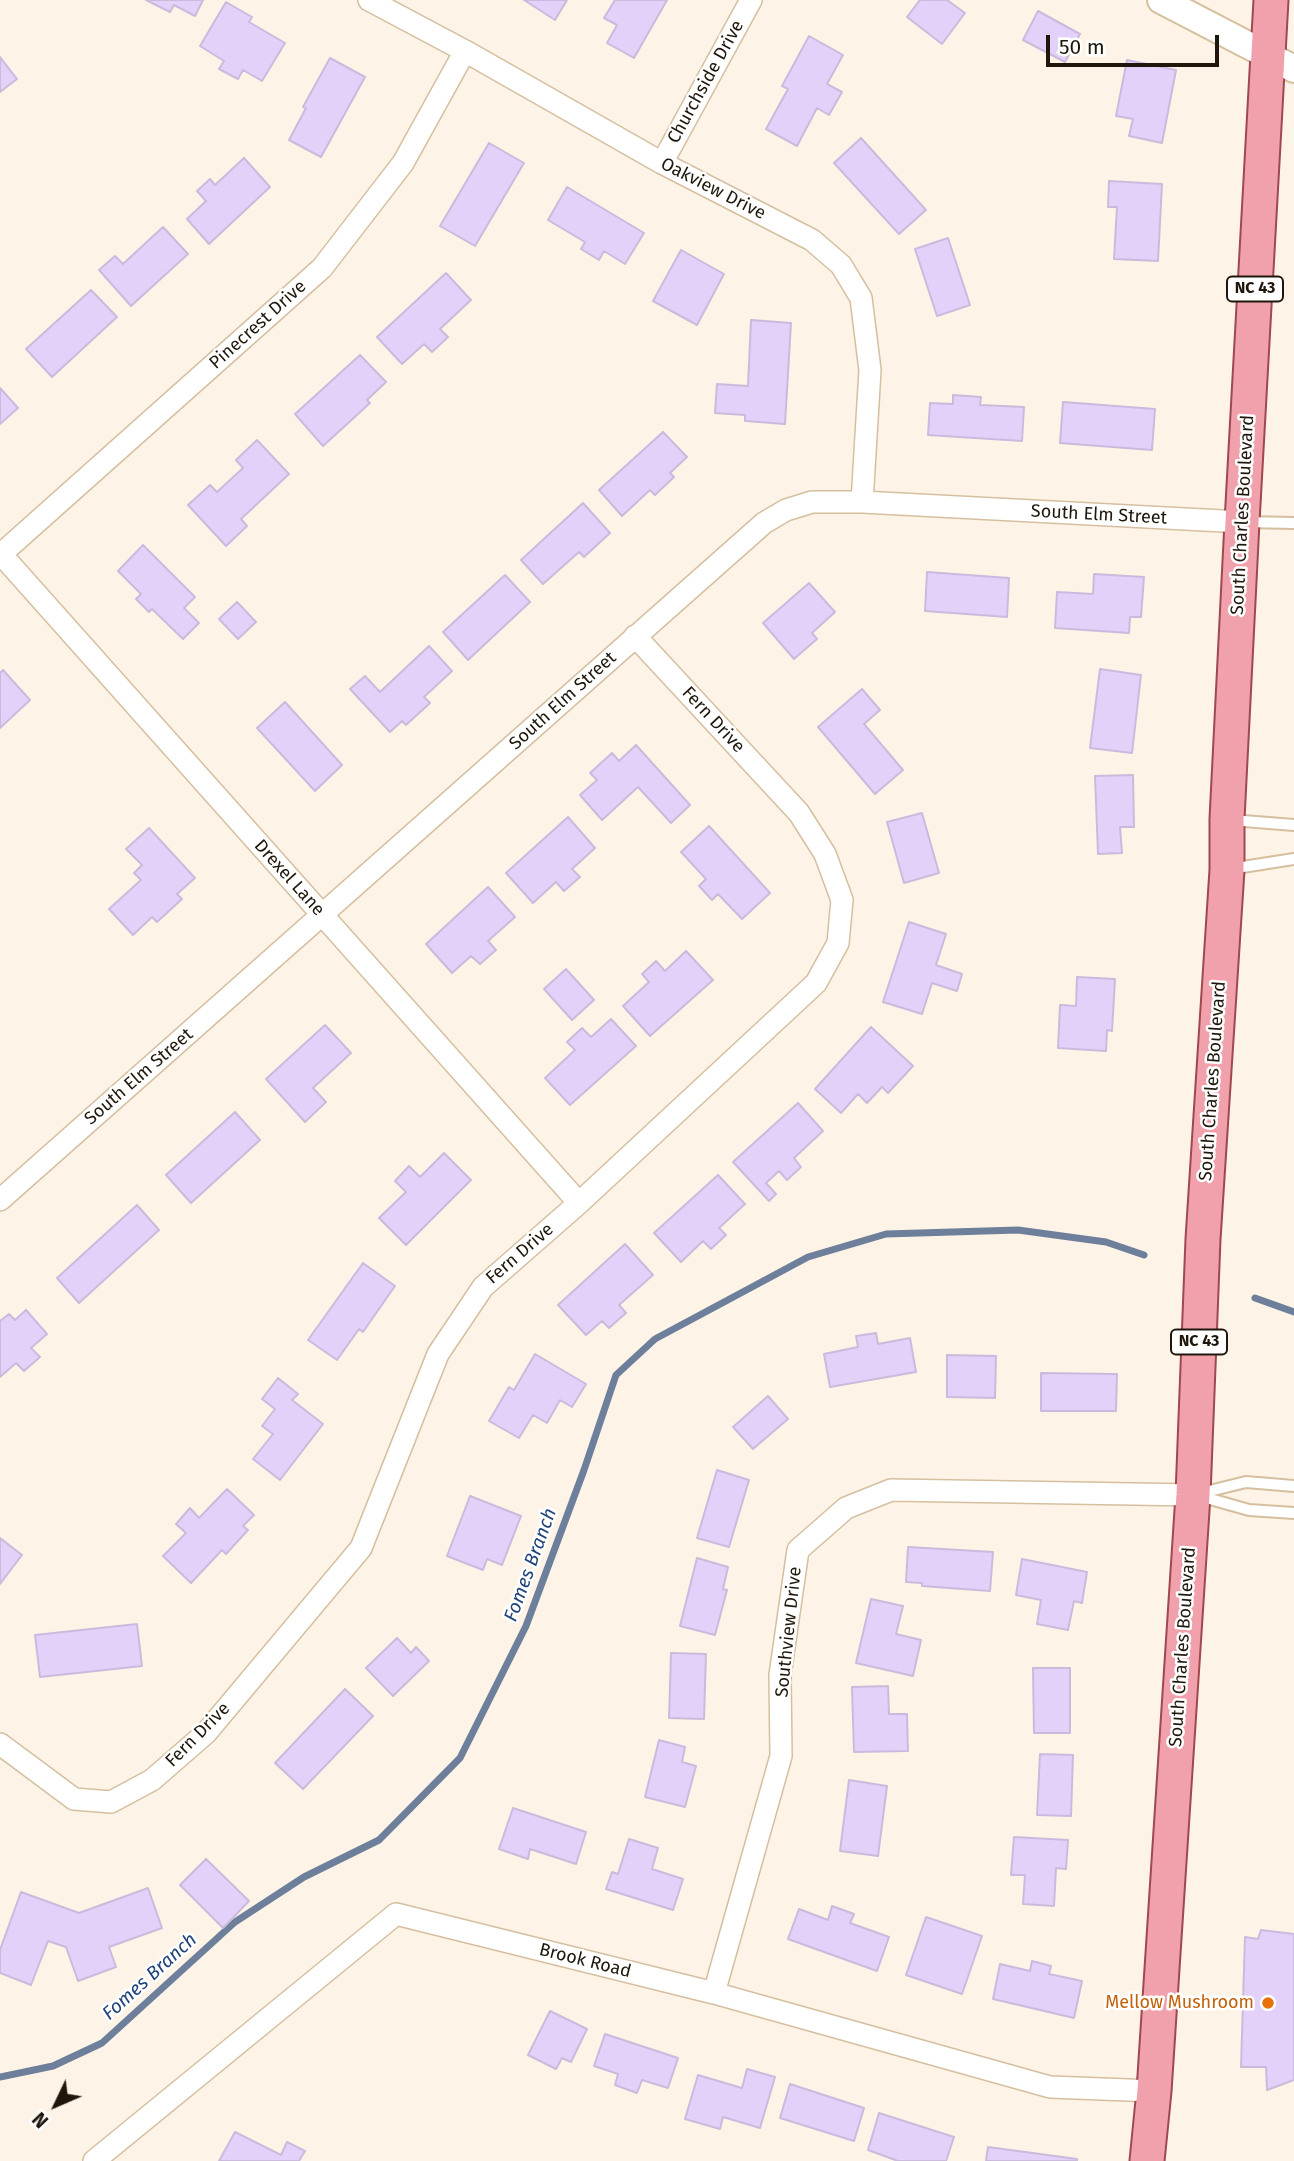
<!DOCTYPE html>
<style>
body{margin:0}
#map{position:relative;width:1294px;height:2161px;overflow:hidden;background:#fdf4e7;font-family:"Fira Sans",sans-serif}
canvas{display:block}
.north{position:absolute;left:21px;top:2070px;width:70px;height:70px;-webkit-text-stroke:5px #fff;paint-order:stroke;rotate:226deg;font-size:19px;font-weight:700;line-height:28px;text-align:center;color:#1f170b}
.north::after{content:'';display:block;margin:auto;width:24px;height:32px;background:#1f170b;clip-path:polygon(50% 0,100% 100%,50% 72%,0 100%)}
.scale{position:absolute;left:1046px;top:35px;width:173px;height:32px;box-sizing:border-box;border:4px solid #1f170b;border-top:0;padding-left:9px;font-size:21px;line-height:24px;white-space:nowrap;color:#1f170b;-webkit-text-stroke:5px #fff;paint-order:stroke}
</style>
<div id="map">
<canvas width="1294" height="2161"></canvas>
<div class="north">N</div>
<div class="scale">50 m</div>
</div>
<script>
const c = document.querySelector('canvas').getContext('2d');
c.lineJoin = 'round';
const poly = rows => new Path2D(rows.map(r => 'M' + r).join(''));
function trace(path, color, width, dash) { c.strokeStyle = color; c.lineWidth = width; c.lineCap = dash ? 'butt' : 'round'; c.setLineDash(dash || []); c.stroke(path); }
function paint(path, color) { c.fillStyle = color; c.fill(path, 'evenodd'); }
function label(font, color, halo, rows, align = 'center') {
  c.font = font + ' "Fira Sans",sans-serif'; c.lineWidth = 5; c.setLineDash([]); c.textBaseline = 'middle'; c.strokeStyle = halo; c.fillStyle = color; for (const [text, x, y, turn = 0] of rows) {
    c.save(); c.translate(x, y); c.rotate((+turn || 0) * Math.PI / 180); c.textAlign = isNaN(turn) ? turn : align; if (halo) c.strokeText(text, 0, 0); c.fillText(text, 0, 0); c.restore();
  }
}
const stream = poly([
 [1255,1298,1294,1312],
 [0,2077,53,2066,102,2043,235,1922,304,1877,379,1840,460,1758,526,1626,584,1470,616,1375,655,1339,808,1257,886,1234,1018,1230,1106,1242,1144,1255]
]);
const building = poly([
 [146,0,203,0,195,16,174,5,170,12,146,0],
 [524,0,567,0,555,20,524,0],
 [615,0,667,0,634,58,607,43,617,25,604,18,615,0],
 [920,0,947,0,965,13,942,44,907,17,920,0],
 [226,2,252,17,249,22,285,43,262,81,243,70,238,79,219,69,224,61,200,46,226,2],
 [1038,11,1080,34,1065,62,1023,40,1038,11],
 [809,36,843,55,827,84,842,92,829,115,817,108,797,146,766,129,788,89,782,86,809,36],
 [0,57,17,79,0,92,0,57],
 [330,58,365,77,321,157,289,140,306,108,303,107,330,58],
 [1127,60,1176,70,1162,143,1129,136,1133,119,1116,116,1127,60],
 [861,138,926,210,899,234,834,163,861,138],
 [489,143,524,163,475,246,440,226,489,143],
 [244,158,270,187,209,244,187,219,206,201,197,191,210,179,215,185,244,158],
 [1109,181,1162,184,1158,261,1114,259,1117,207,1108,207,1109,181],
 [567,187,644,233,625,264,604,251,599,260,581,249,585,242,548,220,567,187],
 [163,227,188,254,131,306,99,270,115,256,123,264,163,227],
 [948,238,970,305,937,316,915,249,948,238],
 [681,250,724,274,697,325,653,301,681,250],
 [446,273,471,300,440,329,448,337,432,352,424,344,402,364,377,337,446,273],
 [91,290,117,317,52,377,26,349,91,290],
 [751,320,791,323,785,424,745,421,745,415,715,413,717,384,748,386,751,320],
 [360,355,386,382,367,400,370,403,323,446,295,414,360,355],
 [0,388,18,408,0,424,0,388],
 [953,395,981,397,980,405,1024,407,1022,441,928,435,930,403,953,404,953,395],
 [1063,402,1155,409,1152,450,1060,443,1063,402],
 [663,432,687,457,670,473,674,477,655,495,650,490,622,516,599,490,663,432],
 [257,440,289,474,241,519,247,526,226,546,188,505,210,485,217,492,243,468,236,460,257,440],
 [583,503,610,533,584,557,579,552,543,584,521,560,583,503],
 [143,545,195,597,184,608,199,623,183,639,152,609,149,612,136,599,141,594,118,571,143,545],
 [927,572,1009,578,1007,617,925,611,927,572],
 [1094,574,1144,577,1141,617,1130,617,1129,633,1055,628,1057,592,1093,594,1094,574],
 [505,575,530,602,468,660,443,632,505,575],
 [809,583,835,612,812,633,817,639,794,659,763,623,809,583],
 [237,602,256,622,238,639,219,619,237,602],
 [429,646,452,671,424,697,430,703,406,725,402,721,390,732,350,689,365,676,380,692,429,646],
 [1100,669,1141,675,1132,753,1090,748,1100,669],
 [3,670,30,700,0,728,0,673,3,670],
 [862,689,880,710,864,724,903,770,875,794,818,727,862,689],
 [285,702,342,765,315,791,257,728,285,702],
 [636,745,690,805,671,823,638,787,602,820,580,795,597,780,590,773,612,753,619,761,636,745],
 [1133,775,1134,827,1120,827,1122,853,1098,854,1095,776,1133,775],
 [922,813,939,873,904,883,887,822,922,813],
 [568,817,595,848,572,869,580,877,564,891,556,882,533,903,506,873,568,817],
 [709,826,770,893,742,919,718,894,712,900,699,886,706,879,681,852,709,826],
 [149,828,195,878,177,894,182,899,157,922,152,917,133,935,109,909,141,880,134,873,142,865,126,849,149,828],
 [488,887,515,917,488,941,496,950,480,964,471,956,452,973,426,944,488,887],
 [909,922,946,934,936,965,962,974,957,991,932,983,922,1014,883,1002,909,922],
 [686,951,713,980,650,1036,623,1006,649,982,642,974,656,961,665,971,686,951],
 [566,969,594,1000,572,1020,544,989,566,969],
 [1077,977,1115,979,1112,1031,1107,1030,1106,1051,1058,1048,1060,1005,1076,1006,1077,977],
 [611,1019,636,1046,570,1105,545,1078,575,1050,567,1042,582,1028,591,1037,611,1019],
 [325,1025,351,1053,313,1088,326,1102,305,1122,266,1079,325,1025],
 [871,1027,913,1066,888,1093,882,1087,867,1103,858,1094,841,1113,815,1089,871,1027],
 [798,1103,823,1131,794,1158,801,1167,787,1180,779,1171,766,1183,776,1194,769,1201,733,1162,798,1103],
 [235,1112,260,1140,191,1203,166,1175,235,1112],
 [444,1153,471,1180,406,1245,379,1218,406,1192,395,1181,409,1166,420,1177,444,1153],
 [718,1175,745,1204,719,1228,726,1235,711,1249,703,1241,681,1262,654,1233,718,1175],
 [137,1205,159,1230,79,1303,57,1278,137,1205],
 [625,1244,653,1275,619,1305,626,1313,609,1328,602,1321,586,1335,558,1305,625,1244],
 [363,1263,395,1286,363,1332,359,1329,337,1360,308,1340,363,1263],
 [26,1310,47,1334,31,1348,40,1357,24,1371,16,1363,0,1377,0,1321,9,1314,15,1320,26,1310],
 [876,1333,878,1344,910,1338,916,1372,830,1387,824,1354,858,1347,856,1336,876,1333],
 [535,1354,586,1384,572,1407,560,1400,547,1423,533,1415,519,1438,489,1421,509,1387,514,1390,535,1354],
 [947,1355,996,1356,995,1398,947,1397,947,1355],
 [1041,1373,1117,1374,1116,1411,1041,1411,1041,1373],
 [278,1378,298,1394,292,1400,323,1424,280,1480,253,1459,273,1434,262,1426,275,1409,262,1399,278,1378],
 [768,1396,788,1419,753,1449,733,1427,768,1396],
 [717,1470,749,1480,729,1547,697,1538,717,1470],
 [227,1489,254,1515,243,1526,248,1530,226,1554,222,1550,191,1583,163,1556,186,1533,176,1524,190,1508,199,1518,227,1489],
 [470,1496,521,1516,502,1565,487,1559,483,1570,447,1556,470,1496],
 [0,1538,22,1555,0,1584,0,1538],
 [908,1547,993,1552,990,1591,922,1586,922,1583,906,1582,908,1547],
 [697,1558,728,1567,723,1589,727,1590,715,1635,680,1626,697,1558],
 [1022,1559,1087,1572,1082,1603,1074,1601,1068,1630,1037,1624,1041,1600,1016,1595,1022,1559],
 [871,1599,903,1606,896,1634,921,1640,913,1676,856,1663,871,1599],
 [137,1624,142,1666,40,1677,35,1635,137,1624],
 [397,1638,411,1653,416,1647,429,1661,393,1696,366,1668,397,1638],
 [671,1653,706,1654,704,1719,669,1718,671,1653],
 [1033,1668,1070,1668,1070,1733,1034,1733,1033,1668],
 [888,1686,889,1714,907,1714,908,1751,854,1752,852,1687,888,1686],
 [345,1689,373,1716,303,1789,275,1763,345,1689],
 [659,1740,685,1747,682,1762,696,1766,685,1807,645,1797,659,1740],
 [1040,1754,1073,1755,1071,1816,1037,1815,1040,1754],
 [849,1780,887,1786,878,1856,840,1851,849,1780],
 [513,1808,586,1832,576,1864,530,1849,528,1859,499,1849,513,1808],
 [1014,1837,1068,1840,1066,1869,1056,1868,1054,1906,1023,1904,1025,1875,1011,1875,1014,1837],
 [629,1839,658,1848,652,1869,683,1879,673,1910,606,1889,612,1872,618,1874,629,1839],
 [206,1859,249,1901,223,1928,180,1885,206,1859],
 [148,1888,162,1928,109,1947,116,1967,78,1981,66,1947,48,1941,31,1985,0,1973,0,1950,21,1892,79,1913,148,1888],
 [832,1906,854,1914,850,1923,889,1937,877,1971,788,1939,799,1909,828,1920,832,1906],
 [926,1917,982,1936,962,1994,906,1975,926,1917],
 [1261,1930,1294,1934,1294,2080,1267,2090,1266,2067,1241,2067,1245,1937,1258,1939,1261,1930],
 [1032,1961,1051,1966,1049,1974,1082,1981,1074,2018,993,1999,1000,1964,1030,1971,1032,1961],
 [550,2011,587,2029,571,2062,562,2058,556,2069,528,2055,550,2011],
 [605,2034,678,2058,668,2088,642,2080,637,2093,615,2085,618,2074,594,2066,605,2034],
 [747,2069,775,2077,760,2128,723,2117,720,2129,685,2119,698,2075,742,2088,747,2069],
 [790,2084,864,2108,854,2141,780,2118,790,2084],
 [879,2113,954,2137,946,2161,898,2161,868,2150,879,2113],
 [235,2132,281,2155,287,2142,305,2151,299,2161,219,2161,235,2132],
 [988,2147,1077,2159,1077,2161,986,2161,988,2147]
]);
const service = poly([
 [1244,522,1294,523],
 [1231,820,1294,825],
 [1230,869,1294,859],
 [1197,1494,1246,1482,1294,1486],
 [1196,1495,1249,1510,1294,1513]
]);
const minor = poly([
 [369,0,465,51,662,163,812,240,841,265,861,298,870,370,862,502],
 [662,163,751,0],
 [0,553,579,1203],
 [0,555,322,268,403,163,465,51],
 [0,1200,764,523,786,510,812,502,862,502,1242,522],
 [0,1744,74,1799,111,1802,152,1780,206,1733,361,1548,438,1354,483,1287,579,1203,816,983,838,943,842,900,825,854,799,813,635,636],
 [714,1993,781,1756,780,1675,798,1550,846,1508,891,1490,1193,1495],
 [94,2161,396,1914,714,1993,1050,2087,1154,2091]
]);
const tertiary = poly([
 [1161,0,1294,69]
]);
const primary = poly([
 [1147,2161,1154,2091,1193,1495,1203,1239,1227,870,1227,819,1242,522,1271,0]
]);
const markers = [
 [1268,2003,7,"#e8710a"]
];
const shields = [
 [1255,289,56],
 [1199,1342,56]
];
const shieldNames = [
 ["NC 43",1255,289],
 ["NC 43",1199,1342]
];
const streetNames = [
 ["Churchside Drive",706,82,-61],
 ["Oakview Drive",713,189,27],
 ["Pinecrest Drive",258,325,-42],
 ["South Elm Street",1099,515,3],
 ["South Charles Boulevard",1243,515,-87],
 ["South Elm Street",563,701,-42],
 ["Fern Drive",713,720,47],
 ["Drexel Lane",289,878,48],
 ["South Elm Street",139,1077,-41],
 ["South Charles Boulevard",1213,1081,-86],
 ["Fern Drive",520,1254,-41],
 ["Southview Drive",789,1632,-84],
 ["South Charles Boulevard",1183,1647,-86],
 ["Fern Drive",198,1735,-45],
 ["Brook Road",585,1961,14]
];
const foodNames = [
 ["Mellow Mushroom",1254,2003]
];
const waterNames = [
 ["Fomes Branch",531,1565,-70],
 ["Fomes Branch",150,1977,-42]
];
trace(stream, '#6d7f9b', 7);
paint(building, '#e4d1f9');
trace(building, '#cabbdd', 2);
trace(service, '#d5bf9f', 14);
trace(minor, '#d5bf9f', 24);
trace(tertiary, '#d5bf9f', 30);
trace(primary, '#a04850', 37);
trace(service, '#fff', 10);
trace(minor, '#fff', 21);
trace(tertiary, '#fff', 26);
trace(primary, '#f0a1ac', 33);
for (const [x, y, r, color] of markers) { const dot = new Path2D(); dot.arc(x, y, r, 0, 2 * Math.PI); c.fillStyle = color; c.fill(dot); trace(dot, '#fff', 2.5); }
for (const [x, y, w] of shields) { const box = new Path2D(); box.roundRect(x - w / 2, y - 12.5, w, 25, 5); c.fillStyle = '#fff'; c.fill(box); trace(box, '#1f170b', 2); }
label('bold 16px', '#1f170b', null, shieldNames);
label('18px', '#1f170b', '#fff', streetNames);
label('18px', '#c56008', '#fff', foodNames, 'right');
label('italic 19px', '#1f4279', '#fff', waterNames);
</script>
